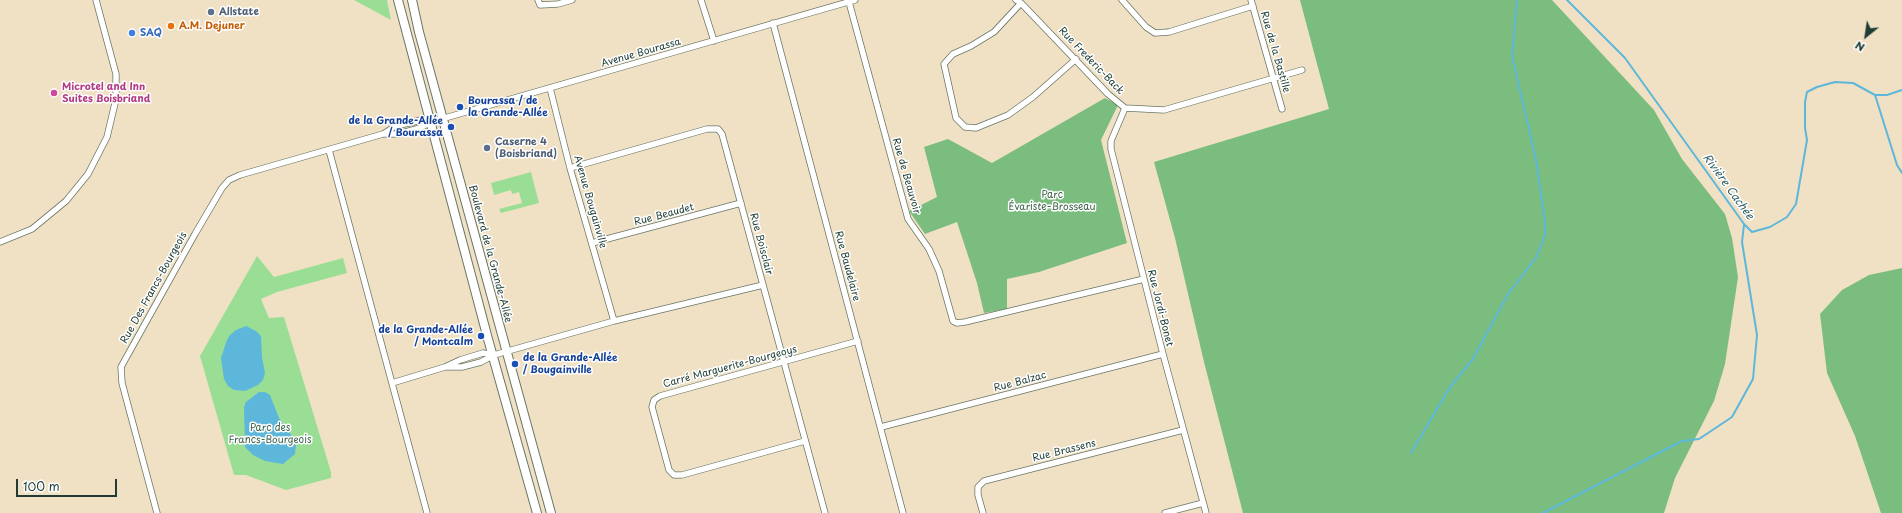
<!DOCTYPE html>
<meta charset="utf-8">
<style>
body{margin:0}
#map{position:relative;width:1902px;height:513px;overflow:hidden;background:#f1e1c4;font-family:"Playpen Sans",sans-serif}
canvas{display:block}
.north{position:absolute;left:1846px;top:16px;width:40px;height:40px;-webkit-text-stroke:3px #fff;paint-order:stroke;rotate:210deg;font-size:11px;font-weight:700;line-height:16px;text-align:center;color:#1f3d34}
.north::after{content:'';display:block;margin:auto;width:14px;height:18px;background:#1f3d34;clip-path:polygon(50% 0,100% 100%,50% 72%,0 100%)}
.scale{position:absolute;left:16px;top:479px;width:101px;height:18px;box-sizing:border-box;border:2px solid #1f3d34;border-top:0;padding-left:5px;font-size:12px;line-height:14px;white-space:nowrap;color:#1f3d34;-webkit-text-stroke:3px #fff;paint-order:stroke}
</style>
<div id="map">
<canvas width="1902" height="513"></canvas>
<div class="north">N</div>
<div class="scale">100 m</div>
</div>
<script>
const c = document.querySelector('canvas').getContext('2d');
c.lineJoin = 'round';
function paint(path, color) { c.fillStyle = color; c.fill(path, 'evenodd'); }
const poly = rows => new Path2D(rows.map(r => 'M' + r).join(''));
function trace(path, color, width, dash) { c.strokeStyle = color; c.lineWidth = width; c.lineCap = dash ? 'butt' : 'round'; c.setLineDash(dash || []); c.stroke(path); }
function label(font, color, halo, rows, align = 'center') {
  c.font = font + ' "Playpen Sans",sans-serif'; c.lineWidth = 3; c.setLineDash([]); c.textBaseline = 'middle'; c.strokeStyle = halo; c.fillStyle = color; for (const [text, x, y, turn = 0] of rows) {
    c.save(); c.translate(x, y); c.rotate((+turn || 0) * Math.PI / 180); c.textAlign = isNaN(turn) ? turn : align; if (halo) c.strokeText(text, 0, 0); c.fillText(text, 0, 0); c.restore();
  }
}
const green = poly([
 [354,0,387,0,391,20],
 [531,172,539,203,501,213,499,209,522,203,519,192,512,194,511,190,494,195,491,183],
 [257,256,274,277,343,258,347,273,277,292,261,299,269,318,284,317,331,472,331,478,286,490,246,475,234,475,200,356]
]);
const forest = poly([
 [1300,0,1552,0,1654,110,1682,159,1725,214,1732,238,1738,277,1725,364,1714,401,1675,478,1664,513,1243,513,1204,362,1175,238,1154,162,1329,109],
 [1105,98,1118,105,1101,140,1127,243,1039,272,1007,279,1007,309,984,313,977,283,957,222,925,234,909,211,937,197,924,147,948,139,992,163],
 [1902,268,1902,513,1881,513,1855,436,1827,373,1820,314,1842,290,1869,275]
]);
const water = poly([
 [246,326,256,331,261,336,262,357,265,373,263,380,258,385,245,391,234,390,228,386,224,379,221,358,227,340,230,335,236,330],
 [259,392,265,392,270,395,279,418,294,439,296,445,295,454,283,464,265,461,253,455,245,447,244,407,246,402]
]);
const stream = poly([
 [1567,0,1625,58,1744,224,1752,232,1770,227,1787,217,1796,204,1807,140,1805,128,1805,102,1807,92,1817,87,1835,82,1853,83,1875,95,1887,95,1902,90],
 [1875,95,1897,165,1902,173],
 [1411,453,1450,387,1473,359,1508,294,1536,258,1545,235,1545,221,1536,160,1512,56,1517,0],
 [1543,513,1682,441,1699,439,1732,417,1753,379,1757,335,1742,242,1744,225]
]);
const street = poly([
 [538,0,540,5,558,4,572,0],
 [701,0,714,41],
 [1016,0,1021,3,1108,94,1125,108,1164,110,1302,70],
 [1122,0,1146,27,1155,33,1169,32,1253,6],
 [1251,0,1282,109],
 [849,2,908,219,929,249,939,271,953,321,957,323,965,322,1144,279],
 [1021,3,994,32,971,46,953,54,944,64,956,118,965,127,976,128,1008,115,1033,97,1076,59],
 [773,23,903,513],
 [550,88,570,168,614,321],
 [1125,108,1111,141,1111,149,1163,354,1206,513],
 [383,134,396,126,417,121,423,119,431,122],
 [329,150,427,513],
 [570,168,707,129,718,129,722,134,825,513],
 [0,242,32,229,66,201,88,174,107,137,116,99,116,74,96,0],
 [592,243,741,203],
 [445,367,462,367,481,362,494,355,614,321,763,285],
 [392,383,445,367,460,360,483,353,494,355],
 [881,427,1163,354],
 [805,441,682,475,674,475,669,470,652,407,654,400,660,396,858,341],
 [157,513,122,383,121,367,195,234,222,188,229,180,240,175,383,134,398,134,420,128,431,122,855,0],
 [983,513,978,495,978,487,984,481,1183,430],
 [1165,513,1203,503]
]);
const secondary = poly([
 [398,0,488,339,537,513],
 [412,0,419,32,551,513]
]);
const markers = [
 [211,12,4,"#5c6f8a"],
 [171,26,4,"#e8710a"],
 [132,33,4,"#3f7fe0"],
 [54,93,4,"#d1479c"],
 [460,107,4,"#1a4fb4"],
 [451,127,4,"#1a4fb4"],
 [487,148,4,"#5c6f8a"],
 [481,336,4,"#1a4fb4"],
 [515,364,4,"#1a4fb4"]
];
const serviceNames = [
 ["Allstate",219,12],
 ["Caserne 4",495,142],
 ["(Boisbriand)",495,154]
];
const foodNames = [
 ["A.M. Dejuner",179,26]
];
const shopNames = [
 ["SAQ",140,33]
];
const streetNames = [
 ["Rue de la Bastille",1275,52,74],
 ["Avenue Bourassa",641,53,-16],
 ["Rue Frederic-Back",1091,61,46],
 ["Rue de Beauvoir",906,176,74],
 ["Avenue Bougainville",590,202,74],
 ["Rue Beaudet",664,215,-15],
 ["Rue Boisclair",761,244,75],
 ["Boulevard de la Grande-Allée",490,254,75],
 ["Rue Baudelaire",847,266,75],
 ["Rue Des Francs-Bourgeois",154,288,-61],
 ["Rue Jordi-Bonet",1160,308,76],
 ["Carré Marguerite-Bourgeoys",730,367,-15],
 ["Rue Balzac",1020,382,-15],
 ["Rue Brassens",1064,451,-14]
];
const hotelNames = [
 ["Microtel and Inn",62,87],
 ["Suites Boisbriand",62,99]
];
const transitNames = [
 ["Bourassa / de",468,101],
 ["la Grande-Allée",468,113],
 ["de la Grande-Allée",443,121,"right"],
 ["/ Bourassa",443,133,"right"],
 ["de la Grande-Allée",473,330,"right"],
 ["/ Montcalm",473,342,"right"],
 ["de la Grande-Allée",523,358],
 ["/ Bougainville",523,370]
];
const parkNames = [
 ["Parc",1052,195],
 ["Évariste-Brosseau",1052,207],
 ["Parc des",270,428],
 ["Francs-Bourgeois",270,440]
];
const waterNames = [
 ["Rivière Cachée",1728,187,54]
];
paint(green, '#9ade96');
paint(forest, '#7bbd7f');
paint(water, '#5db7db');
trace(stream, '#5db7db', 2);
trace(street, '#687666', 7);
trace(secondary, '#687666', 10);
trace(street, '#fff', 5.5);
trace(secondary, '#fff', 8);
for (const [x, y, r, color] of markers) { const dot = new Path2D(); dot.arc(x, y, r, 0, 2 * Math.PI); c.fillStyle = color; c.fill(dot); trace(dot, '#fff', 1.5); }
label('bold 10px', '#4e5e75', '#fff', serviceNames, 'left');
label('bold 10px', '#c56008', '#fff', foodNames, 'left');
label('bold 10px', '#366cbe', '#fff', shopNames, 'left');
label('10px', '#1f3d34', '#fff', streetNames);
label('bold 10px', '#b23c85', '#fff', hotelNames, 'left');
label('bold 10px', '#164399', '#fff', transitNames, 'left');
label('10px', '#3e654c', '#fff', parkNames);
label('italic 11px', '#326266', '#fff', waterNames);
</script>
